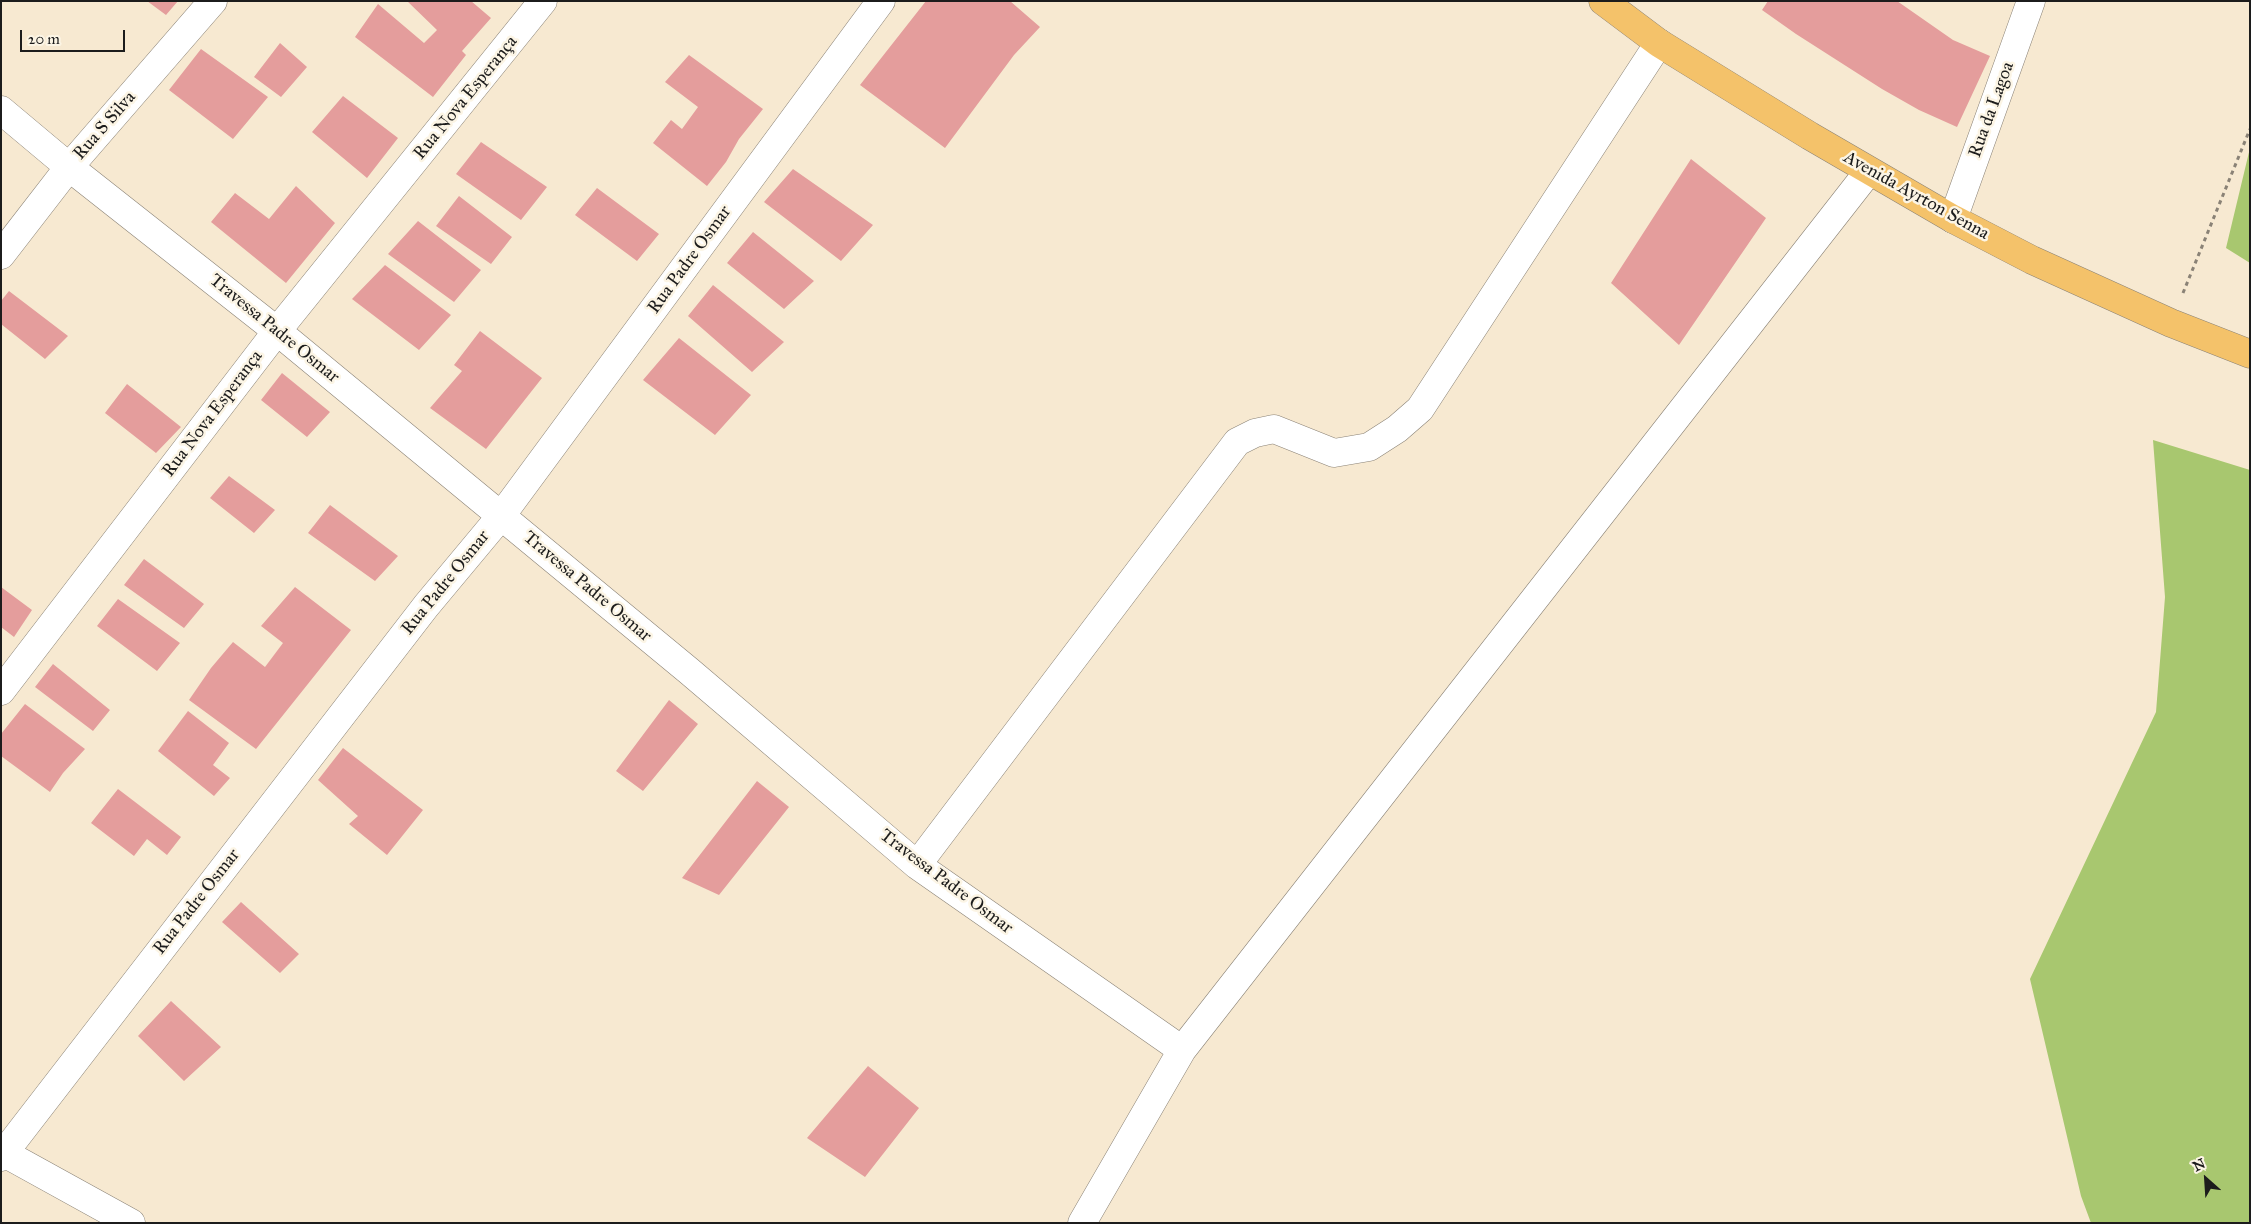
<!DOCTYPE html>
<meta charset="utf-8">
<style>
body{margin:0}
#map{position:relative;width:2251px;height:1224px;overflow:hidden;background:#f7e9d1;font-family:"IM FELL Great Primer",serif}
canvas{display:block}
.frame{position:absolute;inset:0;border:2px solid #1c1c1c;pointer-events:none}
.north{position:absolute;left:2181px;top:1154px;width:50px;height:50px;-webkit-text-stroke:4px #fcf5e5;paint-order:stroke;rotate:334deg;font-size:14px;font-weight:700;line-height:20px;text-align:center;color:#1c1c1c}
.north::after{content:'';display:block;margin:auto;width:18px;height:22px;background:#1c1c1c;clip-path:polygon(50% 0,100% 100%,50% 72%,0 100%)}
.scale{position:absolute;left:20px;top:30px;width:105px;height:22px;box-sizing:border-box;border:2px solid #1c1c1c;border-top:0;padding-left:6px;font-size:15px;line-height:18px;white-space:nowrap;color:#1c1c1c;-webkit-text-stroke:4px #fcf5e5;paint-order:stroke}
</style>
<div id="map">
<canvas width="2251" height="1224"></canvas>
<div class="frame"></div>
<div class="north">N</div>
<div class="scale">20 m</div>
</div>
<script>
const c = document.querySelector('canvas').getContext('2d');
c.lineJoin = 'round';
function paint(path, color) { c.fillStyle = color; c.fill(path, 'evenodd'); }
const poly = rows => new Path2D(rows.map(r => 'M' + r).join(''));
function trace(path, color, width, dash) { c.strokeStyle = color; c.lineWidth = width; c.lineCap = dash ? 'butt' : 'round'; c.setLineDash(dash || []); c.stroke(path); }
function label(font, color, halo, rows, align = 'center') {
  c.font = font + ' "IM FELL Great Primer",serif'; c.lineWidth = 5; c.setLineDash([]); c.textBaseline = 'middle'; c.strokeStyle = halo; c.fillStyle = color; for (const [text, x, y, turn = 0] of rows) {
    c.save(); c.translate(x, y); c.rotate((+turn || 0) * Math.PI / 180); c.textAlign = isNaN(turn) ? turn : align; if (halo) c.strokeText(text, 0, 0); c.fillText(text, 0, 0); c.restore();
  }
}
const green = poly([
 [2250,148,2250,263,2226,248],
 [2153,440,2250,470,2250,1223,2091,1223,2081,1196,2030,979,2156,712,2165,597]
]);
const building = poly([
 [147,1,178,1,166,15],
 [407,1,471,1,491,18,462,51,466,55,433,97,355,37,378,4,424,43,437,30],
 [926,1,1010,1,1040,27,1014,55,945,148,860,85],
 [1768,1,1897,1,1953,40,1990,56,1957,127,1919,110,1882,89,1796,34,1762,10],
 [280,43,307,67,281,97,254,77],
 [201,49,268,97,233,139,169,90],
 [689,55,763,109,739,139,726,162,707,186,653,143,671,120,682,129,698,107,665,82],
 [343,96,398,138,367,178,312,132],
 [481,142,547,187,521,220,456,174],
 [1691,159,1766,218,1679,345,1611,283],
 [793,169,873,225,841,261,764,202],
 [296,186,335,223,286,283,211,222,235,193,269,219],
 [597,188,659,234,637,261,575,215],
 [459,196,512,237,491,264,436,226],
 [418,221,481,270,454,302,388,254],
 [753,232,814,281,784,309,727,263],
 [385,265,451,315,419,350,352,299],
 [713,285,784,342,752,372,688,316],
 [9,291,68,336,45,359,1,324,1,301],
 [480,331,542,378,486,449,430,408,462,371,454,365],
 [679,338,751,395,715,435,643,380],
 [282,373,330,412,307,437,261,400],
 [127,384,181,427,156,453,105,413],
 [229,476,275,510,254,533,210,498],
 [330,505,398,556,375,581,308,533],
 [144,559,204,604,184,628,124,585],
 [1,587,32,610,14,637,1,627],
 [295,587,351,630,256,749,189,700,211,668,233,642,265,667,283,643,261,626],
 [118,599,180,643,157,671,97,626],
 [53,664,110,710,93,731,35,687],
 [669,700,698,724,643,791,616,771],
 [25,704,85,749,63,773,50,792,1,756,1,734],
 [188,711,229,743,213,765,230,778,214,796,158,751],
 [343,748,423,810,387,855,349,824,358,816,318,780],
 [757,781,789,807,719,895,682,878],
 [118,789,181,837,167,855,147,839,134,856,91,823],
 [241,902,299,954,280,973,222,922],
 [171,1001,221,1047,184,1081,138,1036],
 [868,1066,919,1108,865,1177,807,1138]
]);
const path = poly([
 [2183,293,2250,129]
]);
const minor = poly([
 [1,110,69,167,277,331,689,671,917,865,1182,1050],
 [1953,219,2031,1],
 [1,255,69,167,213,1],
 [1,691,277,331,543,1],
 [917,865,1237,442,1255,433,1274,429,1334,453,1369,447,1397,429,1420,409,1659,43],
 [4,1153,131,1223],
 [1,1157,426,606,501,516,881,1],
 [1082,1223,1182,1050,1869,171]
]);
const major = poly([
 [1603,1,1659,43,1810,136,1953,219,2032,260,2171,323,2250,354]
]);
const streetNames = [
 ["Rua Nova Esperança",466,98,-51],
 ["Rua da Lagoa",1992,110,-70],
 ["Rua S Silva",105,126,-49],
 ["Avenida Ayrton Senna",1916,196,29],
 ["Rua Padre Osmar",690,260,-54],
 ["Travessa Padre Osmar",274,329,39],
 ["Rua Nova Esperança",213,414,-53],
 ["Rua Padre Osmar",446,583,-51],
 ["Travessa Padre Osmar",587,587,40],
 ["Travessa Padre Osmar",946,882,37],
 ["Rua Padre Osmar",197,902,-52]
];
paint(green, '#a8c76f');
paint(building, '#e49d9c');
trace(minor, '#8a8276', 29);
trace(major, '#8a8276', 29);
trace(path, '#8a8276', 3, [4, 4]);
trace(minor, '#fff', 28);
trace(major, '#f4c26a', 28);
label('18px', '#1c1c1c', '#fcf5e5', streetNames);
</script>
